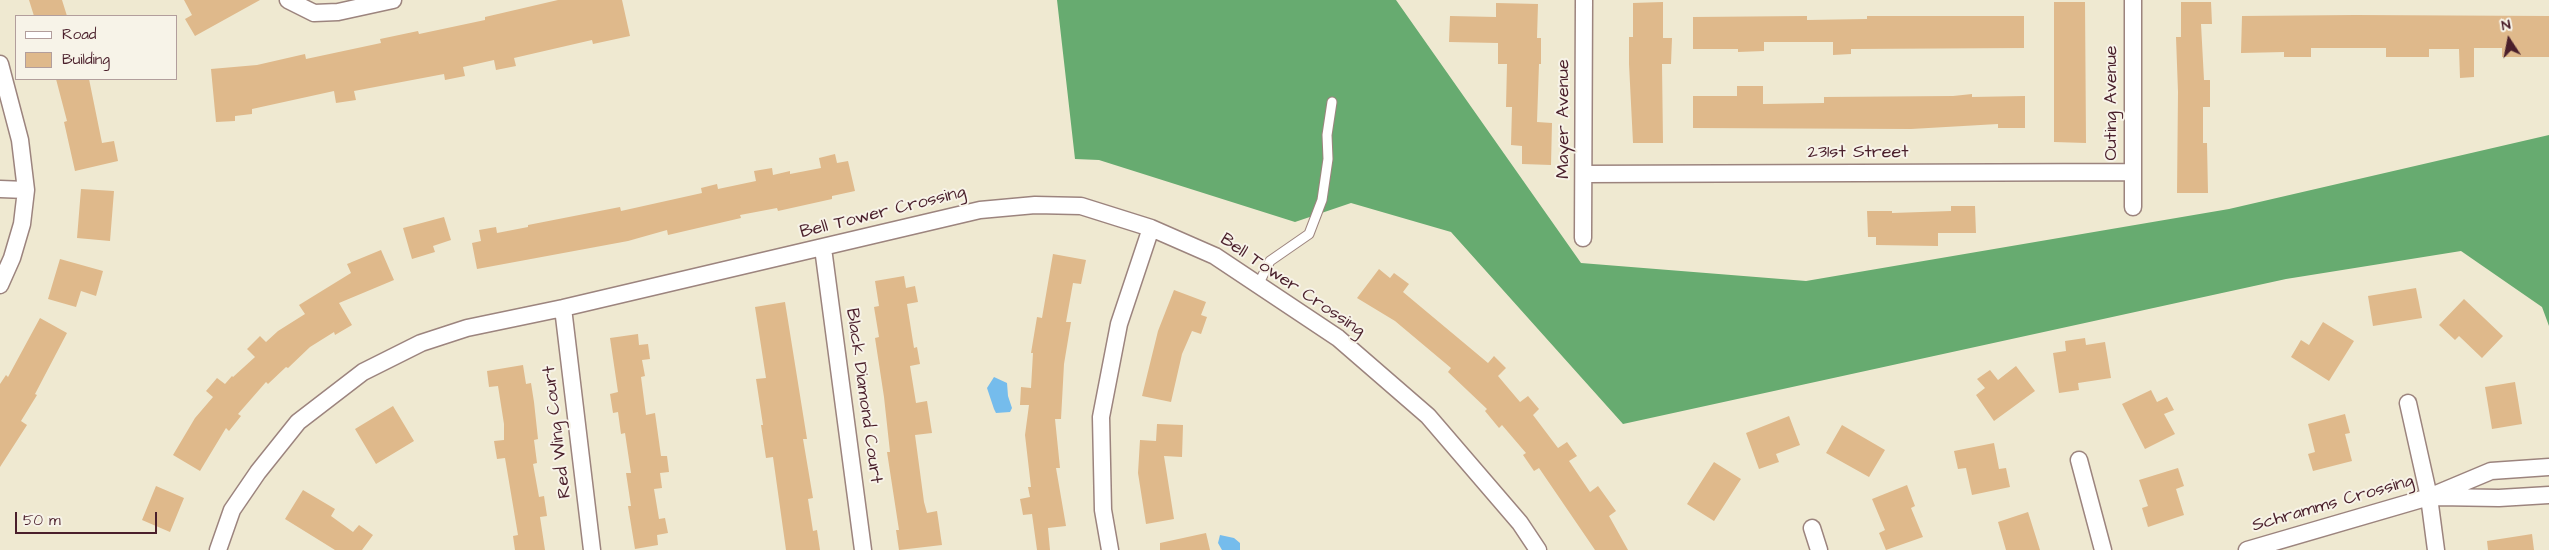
<!DOCTYPE html>
<style>
body{margin:0}
#map{position:relative;width:2549px;height:550px;overflow:hidden;background:#efe9d1;font-family:"Architects Daughter",sans-serif}
canvas{display:block}
.legend{position:absolute;left:15px;top:15px;width:162px;height:65px;box-sizing:border-box;background:#f7f3e8;border:1px solid #b29e9c;margin:0;padding:6px 9px;list-style:none;font-size:15px;color:#4a1f2b}
.legend li{display:flex;align-items:center;gap:10px;height:25px}
.legend b{width:25px;border:1px solid #b29e9c}
.north{position:absolute;left:2484px;top:15px;width:50px;height:50px;-webkit-text-stroke:4px #f7f3e8;paint-order:stroke;rotate:349deg;font-size:14px;font-weight:700;line-height:20px;text-align:center;color:#4a1f2b}
.north::after{content:'';display:block;margin:auto;width:18px;height:22px;background:#4a1f2b;clip-path:polygon(50% 0,100% 100%,50% 72%,0 100%)}
.scale{position:absolute;left:15px;top:512px;width:142px;height:22px;box-sizing:border-box;border:2px solid #4a1f2b;border-top:0;padding-left:6px;font-size:15px;line-height:18px;white-space:nowrap;color:#4a1f2b;-webkit-text-stroke:4px #f7f3e8;paint-order:stroke}
</style>
<div id="map">
<canvas width="2549" height="550"></canvas>
<ul class="legend">
<li><b style="height:6px;background:#fff"></b>Road</li>
<li><b style="height:14px;background:#dfb98b"></b>Building</li>
</ul>
<div class="north">N</div>
<div class="scale">50 m</div>
</div>
<script>
const c = document.querySelector('canvas').getContext('2d');
c.lineJoin = 'round';
function paint(path, color) { c.fillStyle = color; c.fill(path, 'evenodd'); }
const poly = rows => new Path2D(rows.map(r => 'M' + r).join(''));
function trace(path, color, width, dash) { c.strokeStyle = color; c.lineWidth = width; c.lineCap = dash ? 'butt' : 'round'; c.setLineDash(dash || []); c.stroke(path); }
function label(font, color, halo, rows, align = 'center') {
  c.font = font + ' "Architects Daughter",sans-serif'; c.lineWidth = 4; c.setLineDash([]); c.textBaseline = 'middle'; c.strokeStyle = halo; c.fillStyle = color; for (const [text, x, y, turn = 0] of rows) {
    c.save(); c.translate(x, y); c.rotate((+turn || 0) * Math.PI / 180); c.textAlign = isNaN(turn) ? turn : align; if (halo) c.strokeText(text, 0, 0); c.fillText(text, 0, 0); c.restore();
  }
}
const forest = poly([
 [1057,0,1396,0,1581,263,1806,281,2229,209,2549,135,2549,326,2542,307,2461,251,2286,279,1623,424,1451,232,1351,203,1295,222,1099,160,1075,159]
]);
const water = poly([
 [994,377,1007,383,1008,396,1012,408,1010,412,996,413,994,409,987,388],
 [1220,535,1234,538,1240,543,1240,550,1222,550,1218,543]
]);
const building = poly([
 [29,0,62,0,67,16,34,16],
 [184,0,260,0,195,36,185,19,192,15],
 [558,0,622,0,630,36,593,44,592,40,514,58,516,66,496,70,494,60,463,67,465,76,445,80,444,74,354,91,356,100,336,103,334,91,252,109,252,114,235,116,235,121,216,122,211,69,257,65,305,54,306,59,381,43,380,39,418,31,419,34,485,20,485,17],
 [1663,2,1663,38,1672,38,1671,64,1662,64,1663,143,1633,143,1629,64,1629,37,1633,37,1633,3],
 [2054,2,2085,2,2086,143,2054,142],
 [2181,2,2211,2,2212,24,2201,24,2204,80,2210,80,2210,107,2203,107,2203,143,2207,143,2208,193,2177,193,2178,92,2176,37,2181,37],
 [1496,3,1538,4,1537,38,1541,38,1541,64,1539,64,1537,122,1552,123,1551,165,1522,164,1522,146,1511,145,1512,107,1506,107,1507,64,1498,64,1498,43,1449,42,1450,16,1496,17],
 [2355,15,2549,16,2549,57,2502,57,2502,48,2474,48,2474,77,2460,78,2459,49,2429,49,2429,57,2386,57,2386,48,2311,48,2311,57,2284,57,2284,52,2241,53,2242,16],
 [1807,16,1807,20,1867,19,1867,16,2024,16,2024,48,1851,49,1851,54,1833,55,1833,42,1764,42,1764,51,1738,52,1738,49,1693,49,1693,17],
 [56,79,89,79,102,143,114,141,118,161,75,171,64,122,67,121],
 [1737,86,1763,86,1763,104,1824,103,1824,97,1953,96,1972,94,1972,97,2025,96,2025,128,1998,128,1998,124,1911,129,1693,128,1693,96,1737,96],
 [835,154,837,163,848,161,855,191,832,196,832,199,778,211,777,208,740,215,741,218,668,235,667,230,628,241,477,269,472,243,481,241,479,230,496,227,497,233,528,227,528,225,620,207,621,211,702,193,701,188,717,184,718,189,756,181,754,171,772,168,773,175,790,171,790,174,821,168,819,158],
 [81,189,114,191,110,241,77,238],
 [1951,206,1975,206,1976,233,1938,233,1938,246,1876,245,1876,237,1868,237,1867,211,1892,211,1892,213,1951,211],
 [444,217,451,240,433,246,435,252,412,259,403,228],
 [381,250,394,280,339,303,352,325,335,335,334,332,310,347,288,368,286,367,268,384,266,382,238,414,241,416,229,431,226,428,200,471,173,455,195,418,213,397,206,391,217,378,225,384,232,376,233,377,255,357,247,349,260,336,266,342,278,331,305,314,299,305,351,273,347,264],
 [1053,254,1086,260,1081,284,1073,283,1066,322,1071,322,1064,364,1061,419,1055,419,1060,468,1056,468,1066,526,1048,528,1050,550,1037,550,1032,514,1023,515,1020,499,1030,497,1028,487,1031,487,1025,435,1029,405,1020,405,1021,387,1031,388,1033,353,1031,353,1037,317,1042,318],
 [60,259,103,271,96,296,81,291,76,307,48,299],
 [1379,269,1390,278,1394,273,1409,284,1403,292,1488,363,1494,356,1506,368,1498,376,1520,402,1528,396,1539,409,1533,415,1558,448,1567,442,1577,456,1569,461,1590,492,1598,486,1616,511,1609,516,1628,550,1595,550,1539,468,1534,471,1523,455,1526,453,1502,425,1499,428,1485,411,1487,409,1448,372,1451,368,1395,321,1357,298],
 [904,276,906,288,915,286,918,302,907,304,914,348,917,347,920,364,910,366,916,403,927,401,932,433,915,435,924,502,927,513,937,511,942,545,899,550,896,530,899,530,887,452,890,452,884,397,875,338,879,337,874,307,879,306,875,281],
 [2416,288,2422,318,2373,326,2368,296],
 [1174,290,1206,302,1201,315,1207,317,1201,334,1192,331,1182,354,1171,402,1142,396,1158,331],
 [2464,299,2503,336,2482,358,2459,336,2455,340,2439,325],
 [785,302,807,439,803,439,813,498,808,499,813,531,817,530,820,550,786,550,773,457,766,458,761,425,763,425,756,379,766,378,755,307],
 [40,318,67,333,35,394,37,395,21,421,27,425,0,467,0,384,6,375,8,377],
 [2323,322,2354,341,2329,381,2291,357,2301,340,2309,345],
 [638,334,639,345,648,344,650,359,642,360,645,376,641,377,646,415,655,413,661,456,667,456,669,472,660,473,662,488,654,489,659,519,665,518,668,533,657,535,658,545,635,549,628,506,631,506,626,473,631,473,625,433,621,434,618,412,613,413,610,394,618,392,610,338],
 [2085,338,2086,345,2105,342,2111,378,2078,383,2079,390,2059,393,2053,353,2066,351,2065,341],
 [523,365,526,384,531,383,534,402,538,439,534,440,537,463,533,464,539,497,544,496,547,516,540,517,545,550,515,550,513,536,518,535,505,458,497,459,494,441,504,440,504,424,498,386,489,387,487,371],
 [2016,366,2035,391,1994,421,1976,395,1985,388,1977,379,1990,370,1998,380],
 [2515,382,2522,424,2492,429,2485,387],
 [2151,390,2157,402,2167,397,2174,410,2164,414,2175,434,2145,449,2122,404],
 [393,406,414,441,376,464,355,429],
 [2345,414,2350,433,2345,434,2352,461,2313,471,2308,454,2315,452,2308,424],
 [1789,416,1800,445,1776,454,1779,462,1759,469,1746,433],
 [1157,424,1183,425,1182,457,1164,456,1174,519,1146,524,1138,473,1140,440,1156,441],
 [1842,425,1885,450,1869,477,1826,453],
 [1994,443,1999,469,2006,468,2010,487,1972,495,1966,468,1958,469,1954,451],
 [1714,462,1741,479,1714,521,1687,504],
 [2178,468,2184,486,2176,489,2184,515,2148,527,2142,508,2148,506,2139,480],
 [1907,485,1915,506,1911,508,1923,537,1886,550,1879,533,1885,530,1872,499],
 [156,486,184,498,170,532,142,520],
 [303,490,335,509,331,516,353,532,359,525,373,535,362,550,335,550,285,519],
 [2028,512,2040,550,2006,550,1998,522],
 [1206,533,1210,550,1160,550,1160,543],
 [2532,534,2534,550,2488,550,2487,541]
]);
const lane = poly([
 [1258,285,1270,261,1309,234,1322,200,1328,159,1327,135,1332,102]
]);
const street = poly([
 [288,0,314,13,338,12,393,0],
 [0,64,20,140,26,190,22,224,12,258,0,285],
 [1584,174,2132,172],
 [0,189,26,190],
 [2133,207,2133,0],
 [1583,238,1584,0],
 [823,248,863,550],
 [563,308,592,550],
 [2408,403,2429,497,2436,550],
 [2079,460,2103,550],
 [2437,497,2499,498,2549,495],
 [1812,528,1819,550],
 [218,550,232,510,258,472,298,422,363,372,421,343,467,328,563,308,980,210,1035,205,1081,206,1151,228,1215,256,1338,338,1428,416,1520,523,1538,550],
 [1110,550,1103,510,1101,417,1119,324,1151,228],
 [2247,550,2429,497,2491,471,2549,467]
]);
const streetNames = [
 ["Outing Avenue",2112,103,-90],
 ["Mayer Avenue",1564,119,-90],
 ["231st Street",1858,153],
 ["Bell Tower Crossing",883,213,-14],
 ["Bell Tower Crossing",1292,286,34],
 ["Black Diamond Court",863,396,82],
 ["Red Wing Court",558,432,-97],
 ["Schramms Crossing",2333,504,-16]
];
paint(forest, '#67ab70');
paint(water, '#75bcec');
paint(building, '#dfb98b');
trace(lane, '#9c847e', 11);
trace(street, '#9c847e', 19);
trace(lane, '#fff', 9);
trace(street, '#fff', 16);
label('18px', '#4a1f2b', '#f7f3e8', streetNames);
</script>
